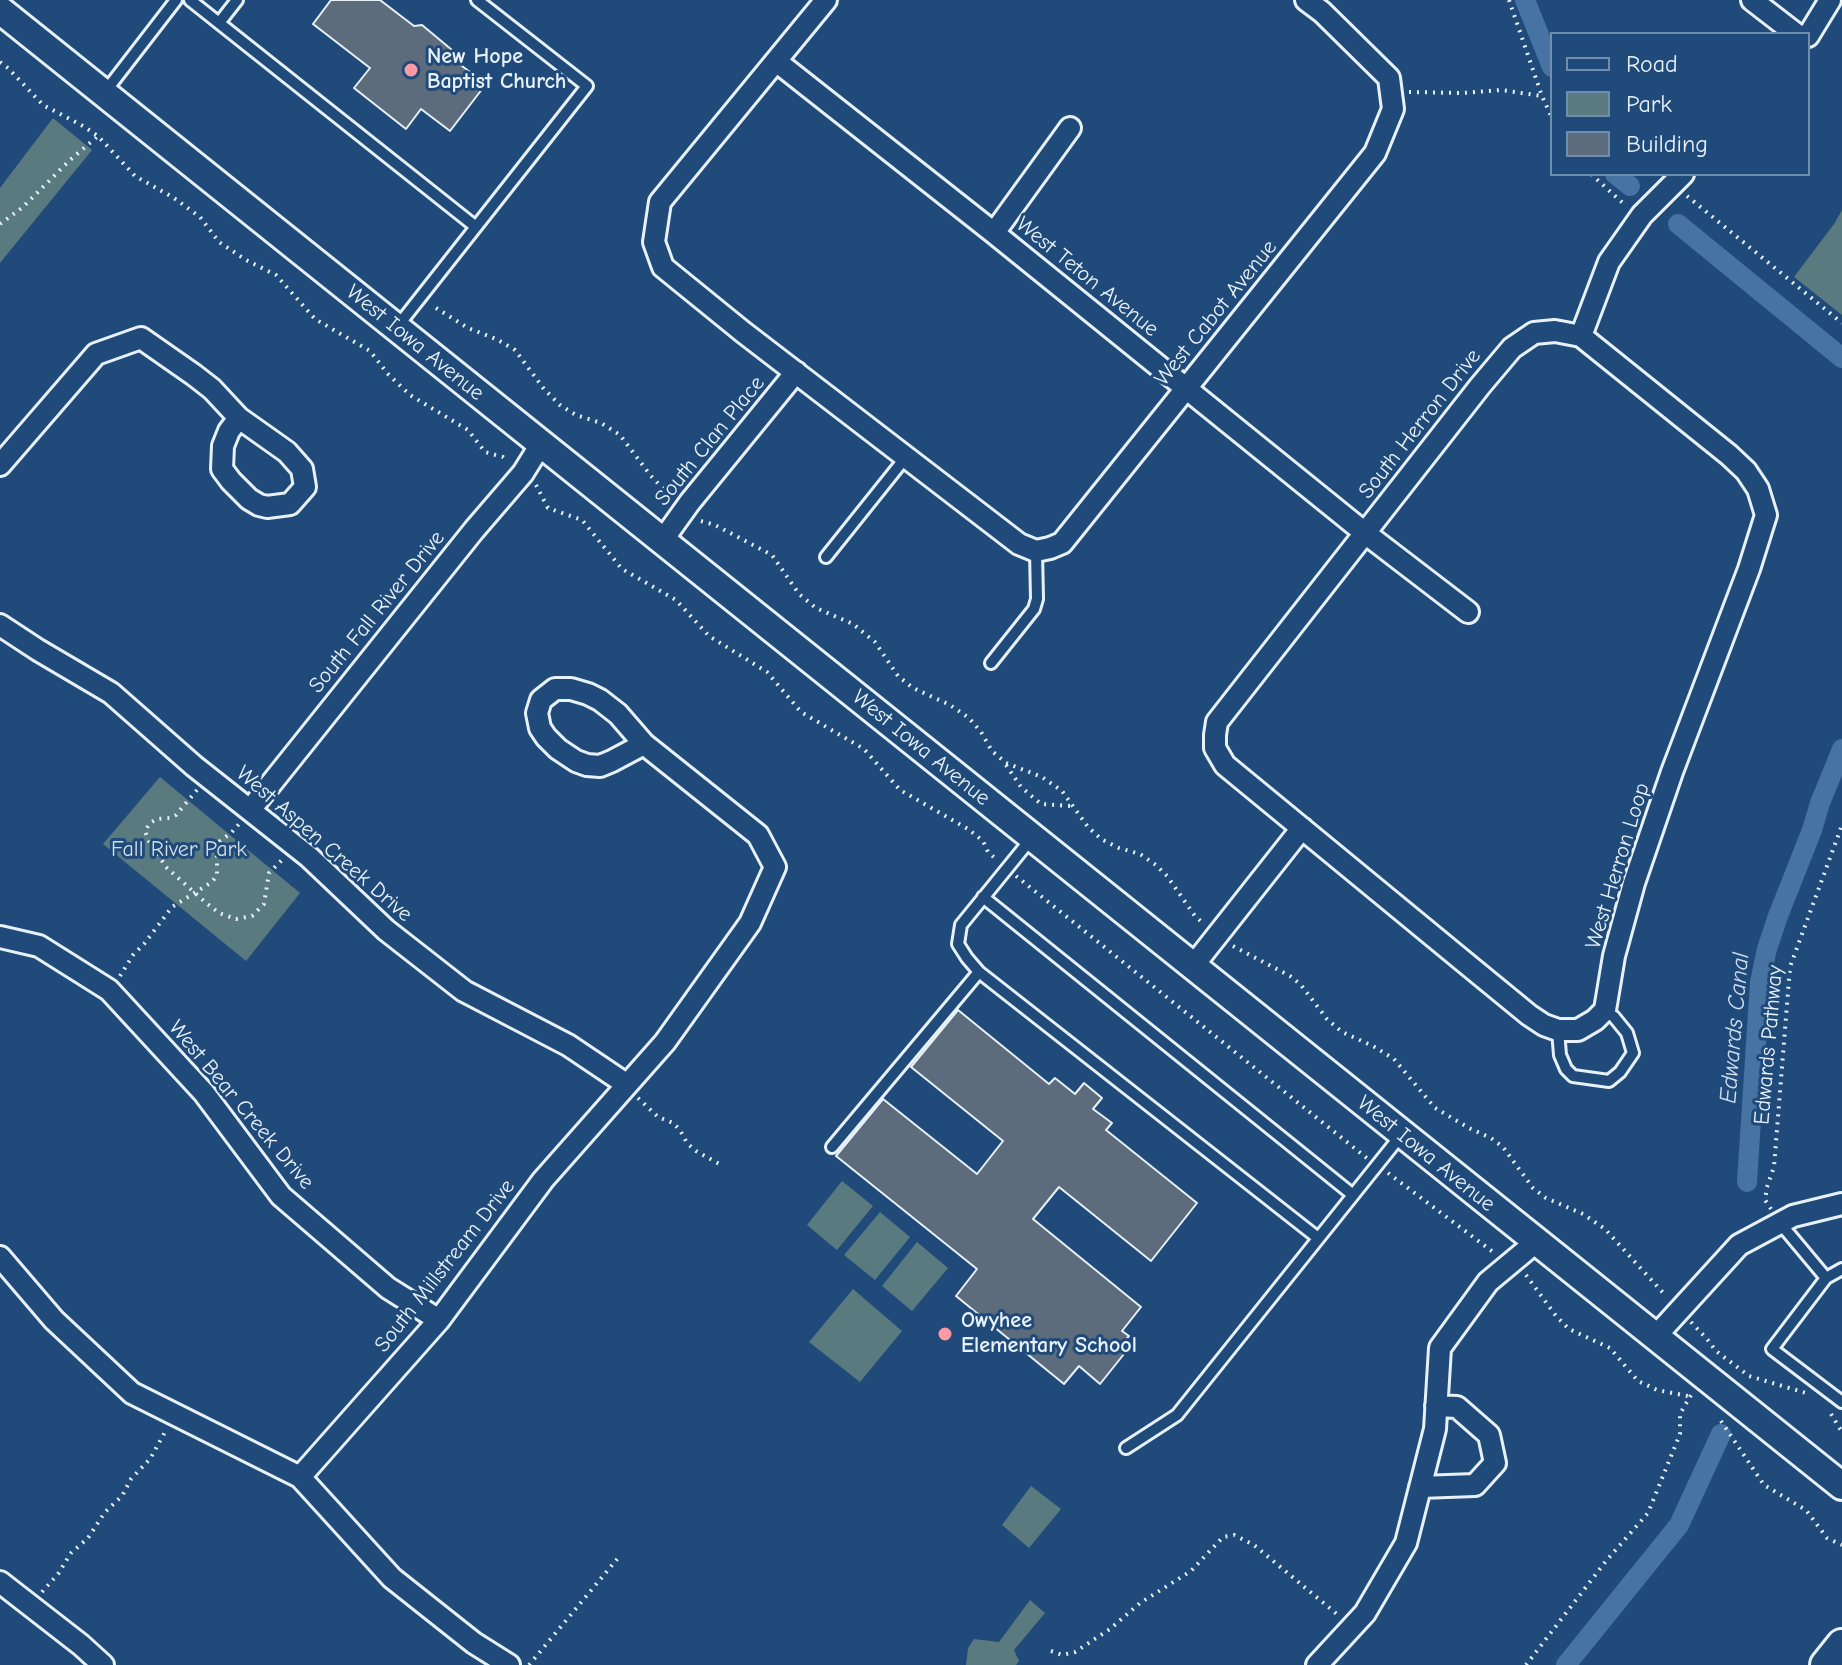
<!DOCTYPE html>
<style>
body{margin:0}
#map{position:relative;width:1842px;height:1665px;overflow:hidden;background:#1f4a7a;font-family:"Comic Neue",sans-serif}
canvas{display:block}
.legend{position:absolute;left:1550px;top:32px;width:260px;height:144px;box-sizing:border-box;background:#1f4a7a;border:2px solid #6f8dac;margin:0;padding:10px 14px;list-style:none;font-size:24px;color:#e8f1f8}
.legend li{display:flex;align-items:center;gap:16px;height:40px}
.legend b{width:40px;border:2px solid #6f8dac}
</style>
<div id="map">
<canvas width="1842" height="1665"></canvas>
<ul class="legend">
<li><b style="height:10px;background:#1f4a7a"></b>Road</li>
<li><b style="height:22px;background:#597b80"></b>Park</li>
<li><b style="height:22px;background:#5d6c7c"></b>Building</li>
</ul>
</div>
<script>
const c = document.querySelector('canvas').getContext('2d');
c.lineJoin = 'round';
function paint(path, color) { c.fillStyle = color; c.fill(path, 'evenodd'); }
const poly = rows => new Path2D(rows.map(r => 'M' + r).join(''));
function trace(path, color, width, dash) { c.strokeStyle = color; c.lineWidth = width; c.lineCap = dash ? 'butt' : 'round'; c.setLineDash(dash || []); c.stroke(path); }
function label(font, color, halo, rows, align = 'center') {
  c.font = font + ' "Comic Neue",sans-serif'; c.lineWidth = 6; c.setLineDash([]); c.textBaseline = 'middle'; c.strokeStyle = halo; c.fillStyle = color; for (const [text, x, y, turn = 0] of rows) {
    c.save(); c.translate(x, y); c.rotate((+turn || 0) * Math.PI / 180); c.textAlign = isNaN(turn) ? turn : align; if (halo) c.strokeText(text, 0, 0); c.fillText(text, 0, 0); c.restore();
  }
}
const green = poly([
 [53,118,92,150,0,263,0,188],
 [1842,210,1842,315,1794,277,1834,224],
 [160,777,300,893,246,961,103,844],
 [842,1181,873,1206,837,1250,807,1225],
 [880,1212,910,1237,875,1280,844,1255],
 [917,1242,948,1268,912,1311,882,1286],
 [853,1289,902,1331,860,1382,809,1342],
 [1031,1486,1061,1509,1029,1548,1002,1525],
 [1030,1600,1045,1613,1014,1650,1019,1661,1016,1665,966,1665,968,1648,974,1639,999,1642]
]);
const canal = poly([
 [1525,0,1552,67],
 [1615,174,1630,186],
 [1678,224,1842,358],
 [1747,1182,1760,982,1767,949,1778,916,1812,830,1820,803,1842,749],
 [1566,1665,1679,1525,1721,1434]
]);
const building = poly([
 [331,0,380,0,414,26,422,25,452,50,450,57,486,84,450,131,421,109,406,129,354,88,370,68,313,24,331,0],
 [958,1010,1049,1084,1055,1078,1075,1094,1084,1083,1102,1098,1093,1109,1112,1123,1106,1130,1197,1203,1151,1261,1059,1187,1033,1219,1141,1307,1122,1331,1129,1336,1122,1344,1128,1349,1100,1384,1079,1366,1064,1384,956,1296,977,1269,836,1156,883,1099,977,1174,1003,1141,911,1067,958,1010]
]);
const path = poly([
 [1509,0,1542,96,1552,118],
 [0,62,8,68,43,105,83,126,98,136,135,176,174,198,200,217,219,242,246,260,276,275,315,319,370,351,388,374,410,395,468,430,485,452,503,457,508,461],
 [1409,92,1463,93,1501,90,1542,96],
 [1591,174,1626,206],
 [1687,196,1842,323],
 [0,224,23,207,70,160,98,136],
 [436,308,468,328,496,339,515,350,544,389,560,405,576,415,601,423,620,435,651,476,672,498],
 [536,485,548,508,582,520,622,569,676,600,709,636,767,672,801,712,864,749,900,790,968,829,983,841,988,852,997,860],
 [701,521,715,525,772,555,799,594,816,608,853,624,875,642,898,676,913,688,950,705,969,718,981,732,992,751,1006,763,1042,777,1062,791,1088,827,1101,839,1119,848,1140,854,1156,865,1167,876,1195,916,1204,924],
 [1006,765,1021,787,1041,804,1071,806],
 [197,790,176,815,170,818,157,819,150,823,145,831,148,840,167,868,205,902,219,913,236,919,252,916,264,904,269,873,282,860],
 [1016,876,1368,1159],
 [1233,946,1290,976,1301,985,1327,1019,1342,1032,1373,1046,1394,1059,1435,1108,1471,1129,1491,1138,1503,1147,1533,1188,1546,1198,1583,1214,1605,1229,1666,1296],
 [120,976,133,955,144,944,172,907,212,882,217,875,217,849,220,841,232,832,239,824],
 [638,1098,658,1117,673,1123,680,1130,687,1143,696,1151,723,1166],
 [1388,1173,1493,1252],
 [1771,1209,1765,1200,1767,1187,1774,1167,1790,967,1842,825],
 [1526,1275,1556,1316,1569,1329,1610,1348,1638,1381,1657,1390,1693,1397],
 [1691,1322,1707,1339,1716,1351,1749,1376,1806,1393],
 [1831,1414,1842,1432],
 [1721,1421,1764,1485,1806,1510,1827,1538,1842,1545],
 [42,1592,58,1574,71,1553,88,1538,105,1512,122,1496,131,1479,150,1459,165,1432],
 [1051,1651,1062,1655,1075,1652,1110,1629,1140,1603,1191,1571,1223,1537,1234,1535,1254,1545,1338,1615],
 [529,1665,618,1558],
 [1526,1665,1606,1561,1648,1513,1680,1434,1680,1414,1691,1395]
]);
const service = poly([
 [190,0,476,227],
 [219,23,237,0],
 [105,92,176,0],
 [397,327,587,86,477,0],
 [826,557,906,457],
 [991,663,1034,609,1037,599,1036,551],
 [1031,839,961,925,958,944,967,958,979,972,1318,1238],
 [983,897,1353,1195],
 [1558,1030,1560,1055,1566,1069,1573,1076,1609,1081,1620,1072,1633,1053,1627,1033,1614,1017,1605,1010],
 [832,1147,979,972],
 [1780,1223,1826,1278,1842,1269],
 [1826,1278,1772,1349,1842,1402],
 [1126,1448,1177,1415,1402,1134]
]);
const minor = poly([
 [826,0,660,202,654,242,663,267,743,332,1019,544,1036,551,1050,548,1062,543,1375,153,1393,109,1389,78,1322,12,1306,0],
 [1752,0,1796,34],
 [1808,36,1830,0],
 [776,61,994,233,1365,533,1468,612],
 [994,233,1070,128],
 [1555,331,1581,336,1729,455,1746,471,1758,489,1766,515,1749,569,1672,772,1634,883,1614,956,1605,1010,1595,1020,1578,1030,1558,1030,1544,1025,1529,1015,1468,965,1225,765,1215,748,1215,735,1217,722,1480,386,1512,348,1534,333,1555,331],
 [1581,336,1609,262,1642,215,1683,174],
 [0,465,96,354,141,338,194,375,212,389,239,418,287,452,302,469,305,487,290,504,267,507,259,505,249,499,231,481,222,469,223,446,229,431,239,418],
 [662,541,690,502,796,372],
 [0,625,38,650,111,693,194,766,309,857,386,930,464,991,568,1045,626,1084],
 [250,810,474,530,523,473,541,444],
 [0,937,39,946,109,990,204,1093,281,1196,388,1288,439,1320],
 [1193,966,1302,828],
 [0,1257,54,1320,132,1393,300,1477,392,1578,474,1643,509,1665],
 [1655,1337,1739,1245,1793,1216,1842,1204],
 [300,1477,439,1320,543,1180,665,1042,750,923,775,867,758,835,644,744,618,714,600,700,588,694,571,689,555,689,541,700,537,713,540,728,546,737,558,749,576,761,587,765,600,766,612,761,644,744],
 [1420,1487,1475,1485,1495,1463,1489,1435,1457,1407,1436,1406],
 [0,1582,81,1645,103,1665],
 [1317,1665,1365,1613,1406,1543,1435,1429,1440,1348,1488,1282,1536,1242]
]);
const tertiary = poly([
 [0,10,1842,1486]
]);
const secondary = poly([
 [1826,1665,1842,1645]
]);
const markers = [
 [411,70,8,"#ff9aa2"],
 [945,1334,8,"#ff9aa2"]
];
const poiNames = [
 ["New Hope",427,57],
 ["Baptist Church",427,82],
 ["Owyhee",961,1321],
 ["Elementary School",961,1346]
];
const streetNames = [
 ["West Teton Avenue",1087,277,39],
 ["West Cabot Avenue",1216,313,-51],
 ["West Iowa Avenue",415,343,39],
 ["South Herron Drive",1420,424,-52],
 ["South Clan Place",710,441,-51],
 ["South Fall River Drive",377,612,-51],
 ["West Iowa Avenue",921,748,39],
 ["West Aspen Creek Drive",324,844,41],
 ["West Herron Loop",1618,866,-73],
 ["Edwards Pathway",1769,1045,-85],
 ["West Bear Creek Drive",241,1105,50],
 ["West Iowa Avenue",1426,1154,39],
 ["South Millstream Drive",445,1266,-52]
];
const parkNames = [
 ["Fall River Park",179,850]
];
const waterNames = [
 ["Edwards Canal",1735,1028,-85]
];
paint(green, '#597b80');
trace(canal, '#4673a2', 20);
paint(building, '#5d6c7c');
trace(building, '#e8f1f8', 2);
trace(service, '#e8f1f8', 16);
trace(minor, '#e8f1f8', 26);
trace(tertiary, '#e8f1f8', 32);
trace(secondary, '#e8f1f8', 36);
trace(path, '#e8f1f8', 4, [2, 6]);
trace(service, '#1f4a7a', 10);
trace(minor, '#1f4a7a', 20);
trace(tertiary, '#1f4a7a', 26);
trace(secondary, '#1f4a7a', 30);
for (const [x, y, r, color] of markers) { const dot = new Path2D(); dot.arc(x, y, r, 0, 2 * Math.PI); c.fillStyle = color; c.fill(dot); trace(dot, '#1f4a7a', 3); }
label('bold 22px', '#e8f1f8', '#1f4a7a', poiNames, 'left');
label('22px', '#e8f1f8', '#1f4a7a', streetNames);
label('22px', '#d3dfe6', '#1f4a7a', parkNames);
label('italic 24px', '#d0deeb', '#1f4a7a', waterNames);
</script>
